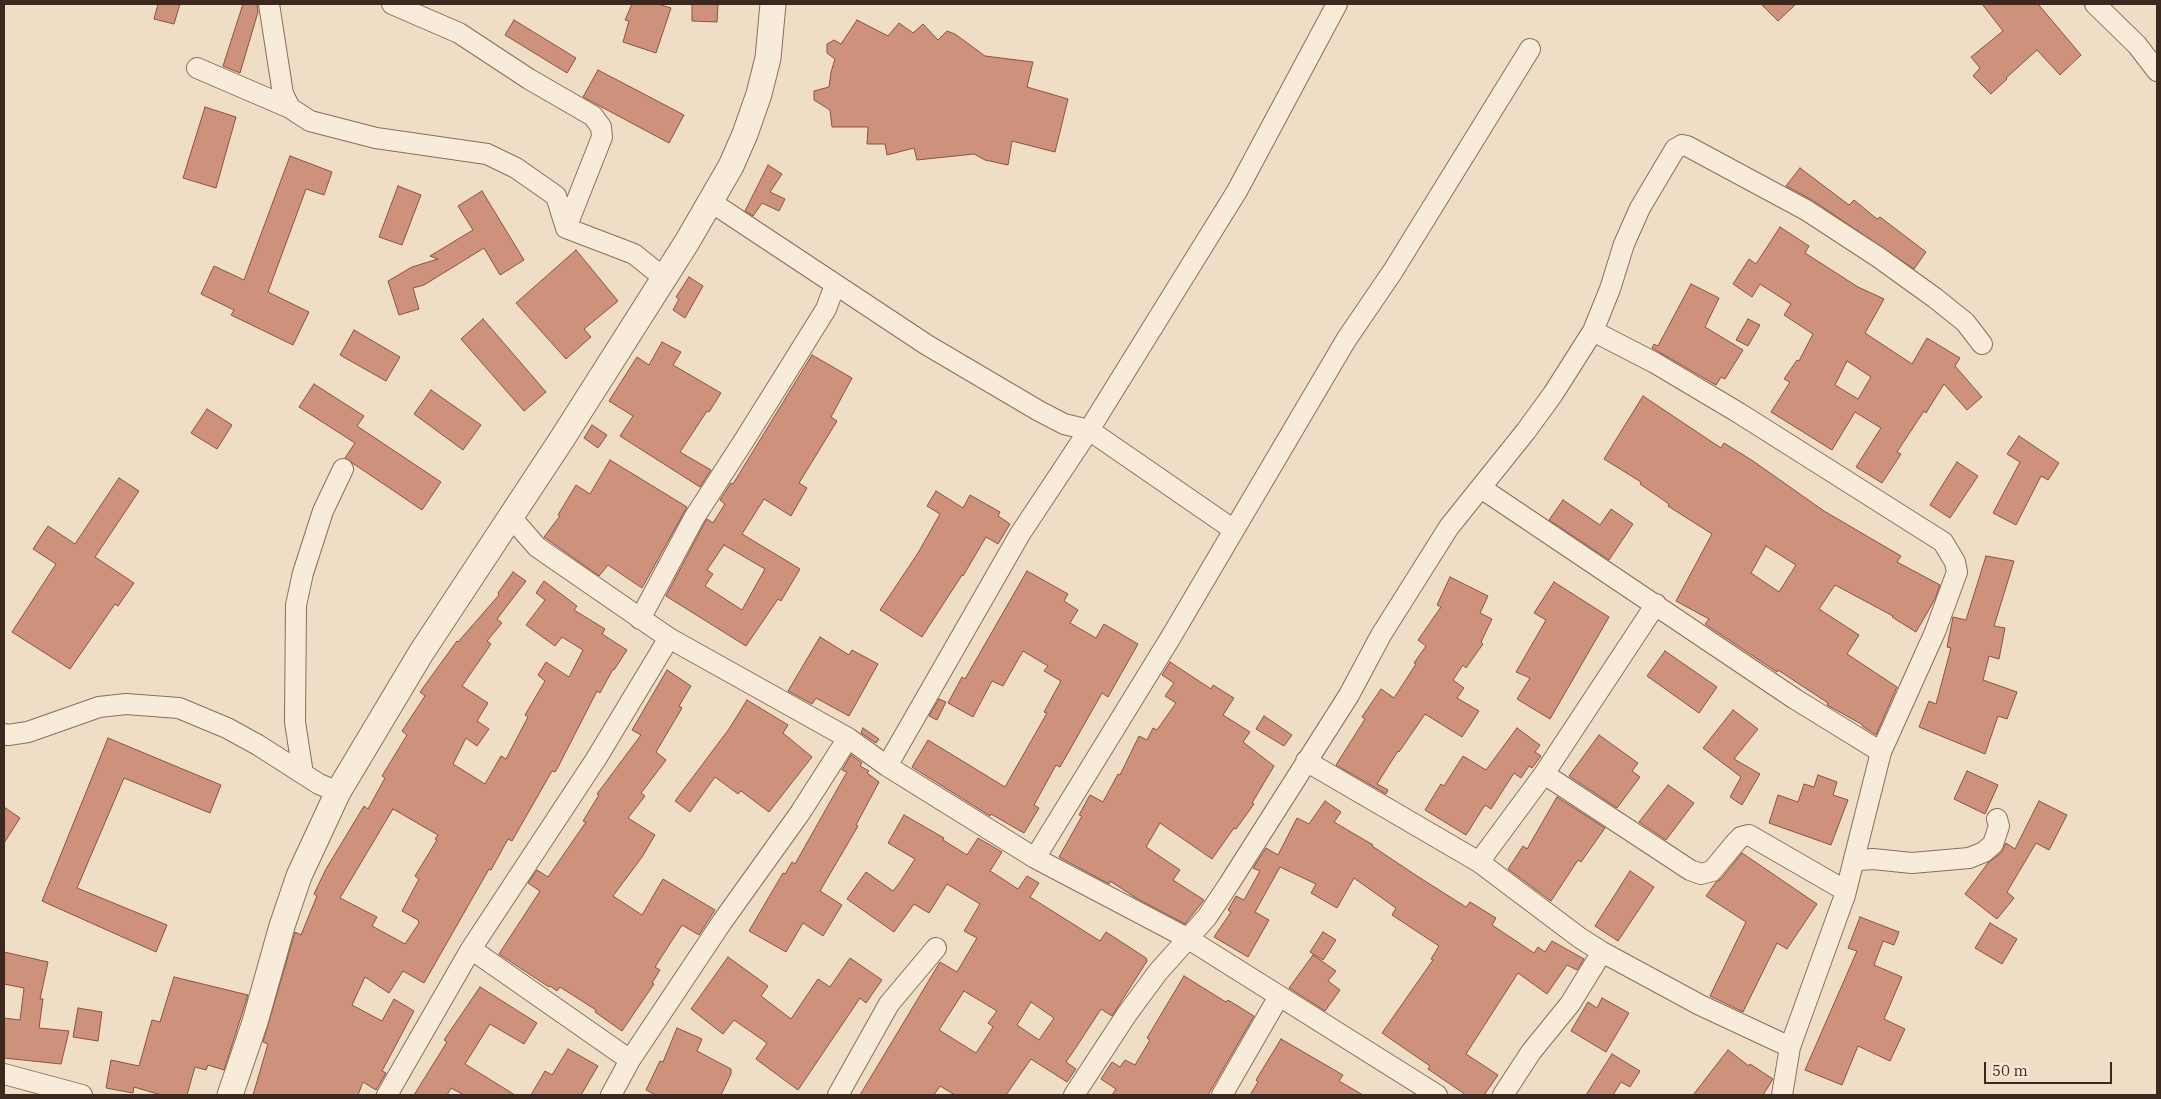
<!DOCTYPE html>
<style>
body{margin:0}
#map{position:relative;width:2161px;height:1099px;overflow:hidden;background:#efddc6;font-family:"IBM Plex Serif",serif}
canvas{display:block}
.frame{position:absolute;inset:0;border:5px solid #3b281f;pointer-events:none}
.scale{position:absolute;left:1984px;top:1062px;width:128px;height:22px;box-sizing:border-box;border:2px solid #3b281f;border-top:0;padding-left:6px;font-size:15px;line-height:18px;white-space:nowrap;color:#3b281f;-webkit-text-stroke:4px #f6e8d5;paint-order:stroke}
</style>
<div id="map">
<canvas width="2161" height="1099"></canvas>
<div class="frame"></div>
<div class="scale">50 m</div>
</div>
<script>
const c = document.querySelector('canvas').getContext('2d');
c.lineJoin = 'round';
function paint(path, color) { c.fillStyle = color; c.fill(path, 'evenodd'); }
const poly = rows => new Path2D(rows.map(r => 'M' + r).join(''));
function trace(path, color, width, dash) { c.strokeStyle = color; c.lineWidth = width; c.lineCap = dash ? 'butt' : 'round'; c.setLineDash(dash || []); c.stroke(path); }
const building = poly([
 [158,4,180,4,174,24,154,19,158,4],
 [243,4,257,4,258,12,240,73,223,66,243,4],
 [632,4,658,4,671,8,656,53,623,42,629,21,625,20,632,4],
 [692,4,718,4,717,22,692,21,692,4],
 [1761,4,1796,4,1778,21,1761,4],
 [1982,4,2038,4,2081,55,2060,75,2037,50,2006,78,2007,79,1991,94,1973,76,1980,68,1971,57,2003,31,1982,4],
 [514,20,576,58,567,73,505,35,514,20],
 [857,20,888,36,899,23,913,33,923,24,938,40,947,31,955,34,985,56,1033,62,1027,87,1068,99,1055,152,1012,141,1008,165,985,160,974,154,917,160,914,148,887,155,885,144,867,144,868,127,832,127,830,110,814,100,814,91,829,87,831,72,835,59,827,53,827,44,834,40,841,44,857,20],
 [598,70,684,115,669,143,583,97,598,70],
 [205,107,236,117,216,188,183,178,205,107],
 [290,156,332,172,324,195,306,189,268,292,309,312,293,345,231,315,234,310,201,294,214,266,244,280,290,156],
 [768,165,782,174,770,192,785,199,779,211,762,203,753,216,745,211,768,165],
 [1800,168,1849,205,1854,200,1877,219,1880,217,1926,252,1914,269,1812,200,1786,186,1800,168],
 [398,186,421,195,402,245,379,237,398,186],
 [482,191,524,260,500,275,484,248,424,285,413,288,419,309,399,315,388,281,412,267,438,259,430,256,473,230,458,206,482,191],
 [1780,227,1809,246,1805,253,1858,287,1884,299,1865,333,1912,364,1927,338,1960,358,1955,366,1982,397,1967,410,1944,384,1926,413,1924,411,1897,452,1901,454,1882,483,1856,467,1881,428,1855,412,1832,450,1771,412,1790,382,1784,379,1797,360,1799,361,1813,334,1784,315,1791,304,1760,284,1752,297,1733,284,1749,259,1756,264,1780,227],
 [1847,361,1871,377,1858,399,1835,385,1847,361],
 [576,250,618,301,584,329,591,337,566,359,516,303,576,250],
 [689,277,703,286,685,318,673,310,679,299,676,297,689,277],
 [1691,284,1719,298,1705,327,1743,350,1725,379,1721,377,1716,385,1652,348,1654,344,1658,346,1691,284],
 [483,319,546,392,524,411,461,339,483,319],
 [1748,319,1760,325,1748,346,1736,340,1748,319],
 [354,330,400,357,386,381,340,355,354,330],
 [662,342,681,352,673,365,721,393,709,412,707,411,680,452,711,470,700,487,620,436,633,416,609,401,637,357,649,365,662,342],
 [812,355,852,378,831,417,837,421,799,483,807,488,791,516,764,499,742,534,800,569,781,601,778,599,746,646,666,596,704,524,707,519,713,523,725,504,720,500,731,483,733,484,812,355],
 [724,545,765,569,742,610,705,586,713,574,707,570,724,545],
 [314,384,364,416,357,426,441,482,422,510,345,458,355,443,299,407,314,384],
 [431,390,481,425,463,450,414,414,431,390],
 [1643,396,1721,448,1724,443,1753,461,1824,511,1901,556,1897,562,1940,585,1935,599,1916,632,1892,617,1893,616,1835,585,1819,609,1859,635,1847,654,1897,687,1876,735,1862,726,1863,725,1827,705,1828,703,1778,670,1777,672,1705,624,1709,619,1676,601,1712,534,1668,506,1669,504,1640,484,1641,482,1604,459,1643,396],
 [1766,546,1796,565,1779,592,1751,573,1766,546],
 [207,409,232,425,217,449,191,433,207,409],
 [592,425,607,435,598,448,584,438,592,425],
 [2019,436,2059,463,2048,480,2041,476,2016,525,1993,513,2020,462,2007,454,2019,436],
 [610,460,687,507,642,588,608,565,599,576,544,537,560,516,558,515,576,485,590,494,610,460],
 [1957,462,1978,476,1950,518,1930,505,1957,462],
 [119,478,139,491,95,557,134,583,118,606,115,604,70,669,12,632,56,564,33,549,48,526,75,544,119,478],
 [936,491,963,508,970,495,1000,512,998,516,1010,524,998,544,986,537,963,576,962,575,922,637,880,610,918,553,940,514,927,506,936,491],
 [1563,500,1600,525,1611,509,1633,524,1609,560,1549,520,1563,500],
 [1986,556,2014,561,1994,626,2005,628,1999,659,1989,656,1983,680,2017,692,2007,719,1998,716,1985,754,1919,727,1929,701,1936,704,1951,648,1947,647,1953,617,1966,620,1986,556],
 [1027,571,1068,594,1064,601,1078,610,1070,623,1096,638,1104,624,1138,644,1108,697,1102,693,1060,767,1056,765,1034,805,1039,808,1024,833,991,814,990,816,912,767,928,740,1005,787,1047,713,1044,712,1061,681,1044,671,1048,666,1023,651,1003,686,992,681,973,717,948,703,962,677,965,679,1027,571],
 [513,572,526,581,497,619,502,623,487,641,491,644,462,686,488,703,477,721,489,729,477,746,466,738,453,764,485,784,501,756,506,759,528,717,525,715,545,681,538,675,546,662,569,677,583,650,562,637,555,646,526,625,545,600,536,593,544,581,577,606,574,610,605,629,602,634,627,650,614,670,613,669,600,693,597,691,557,769,555,772,552,771,512,841,508,839,491,870,489,869,424,983,403,971,389,993,365,977,352,1005,382,1021,394,999,414,1011,382,1071,386,1073,376,1090,363,1082,358,1095,253,1095,268,1044,263,1042,295,932,301,935,317,896,314,894,326,869,364,806,368,809,385,778,382,776,407,735,402,731,425,696,420,692,457,641,458,642,499,595,498,593,513,572],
 [393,809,438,835,435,839,437,840,415,876,419,879,402,911,418,920,419,923,405,944,372,926,377,917,340,898,393,809],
 [1450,577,1488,596,1480,613,1492,619,1481,642,1483,644,1466,668,1463,665,1453,680,1464,688,1457,698,1479,711,1462,737,1425,714,1399,752,1398,751,1377,784,1388,790,1386,794,1336,765,1365,719,1362,717,1381,689,1394,698,1416,664,1414,663,1426,646,1418,640,1441,607,1437,605,1450,577],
 [1554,582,1609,617,1550,719,1517,699,1530,678,1516,672,1546,620,1534,613,1554,582],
 [820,637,849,655,852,650,878,664,849,716,816,698,812,704,788,691,820,637],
 [1665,651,1717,687,1699,713,1647,676,1665,651],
 [1170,662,1211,689,1213,685,1234,698,1223,715,1250,732,1243,742,1274,766,1252,803,1254,804,1236,829,1234,828,1212,859,1160,823,1146,847,1180,870,1173,880,1204,900,1185,924,1136,898,1110,881,1109,884,1059,857,1082,816,1079,815,1090,795,1103,802,1118,774,1120,775,1139,736,1147,740,1153,728,1157,730,1176,703,1165,696,1174,683,1162,675,1170,662],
 [667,670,691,686,679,706,682,708,656,752,666,760,641,793,645,796,628,818,655,835,642,857,613,896,642,915,663,879,715,910,699,935,682,925,655,967,660,970,652,983,654,984,622,1031,595,1012,596,1010,560,987,557,991,550,986,549,987,499,954,540,891,528,883,537,870,548,877,586,822,583,821,599,795,597,794,641,735,632,730,667,670],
 [939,699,946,702,937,720,929,716,939,699],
 [747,700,788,725,783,733,812,757,769,812,741,791,738,794,715,777,690,812,675,801,729,729,747,700],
 [1733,710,1758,729,1734,759,1760,774,1742,805,1730,797,1741,777,1703,748,1733,710],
 [1264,716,1292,735,1284,746,1256,729,1264,716],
 [863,728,879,739,876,743,861,733,863,728],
 [1517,728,1540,745,1535,752,1541,756,1532,768,1529,766,1521,778,1514,773,1491,809,1485,805,1466,835,1425,810,1441,784,1444,786,1463,756,1486,770,1517,728],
 [1599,735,1638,763,1632,771,1640,777,1617,808,1569,776,1599,735],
 [108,738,221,785,210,813,124,778,77,888,167,925,156,952,42,901,108,738],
 [851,755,862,763,860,766,869,771,867,773,879,782,856,825,858,826,820,891,842,905,823,936,803,923,786,952,749,931,783,873,785,874,792,862,795,864,847,772,842,770,851,755],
 [1967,771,1998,785,1985,814,1954,799,1967,771],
 [1818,775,1837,782,1833,795,1848,800,1831,845,1769,823,1778,795,1798,802,1804,784,1814,787,1818,775],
 [1668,785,1694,803,1666,840,1639,822,1668,785],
 [1557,797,1605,828,1581,862,1578,860,1551,901,1508,869,1523,846,1527,849,1557,797],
 [1325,801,1341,812,1334,822,1373,845,1372,846,1417,876,1466,907,1470,902,1496,918,1492,925,1534,953,1538,947,1545,952,1552,941,1584,959,1577,970,1567,965,1547,994,1518,973,1466,1054,1498,1075,1484,1095,1466,1095,1428,1069,1430,1066,1382,1033,1433,960,1431,959,1439,946,1392,915,1396,908,1354,878,1337,908,1311,893,1316,884,1280,867,1255,912,1269,920,1248,957,1214,937,1231,912,1228,910,1236,896,1244,900,1260,871,1253,868,1266,848,1278,855,1297,818,1309,824,1325,801],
 [2039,801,2067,815,2049,850,2036,843,2007,892,2014,898,1997,919,1965,894,1988,863,2001,853,2006,843,2015,849,2039,801],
 [4,807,20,818,4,843,4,807],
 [904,815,944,838,943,840,967,855,978,838,1002,852,990,871,995,874,1018,889,1027,876,1039,883,1030,897,1100,941,1106,932,1146,958,1147,961,1112,1016,1101,1009,1075,1049,1066,1062,1076,1069,1067,1082,1031,1059,1006,1095,955,1095,940,1086,934,1095,860,1095,940,962,957,972,977,938,964,931,980,904,947,884,929,913,914,904,894,932,847,899,866,872,893,891,900,882,915,859,888,843,904,815],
 [964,991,997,1011,988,1023,993,1027,976,1053,939,1030,964,991],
 [1031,1002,1054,1018,1039,1040,1017,1025,1031,1002],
 [1742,853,1817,904,1787,949,1777,943,1743,1012,1710,996,1746,922,1706,896,1716,882,1721,879,1742,853],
 [1630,871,1654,887,1618,941,1595,926,1630,871],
 [1860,917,1899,932,1894,945,1883,941,1874,965,1902,977,1884,1019,1905,1029,1890,1061,1858,1046,1842,1085,1805,1070,1857,951,1848,948,1860,917],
 [1990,923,2017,939,2002,964,1975,948,1990,923],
 [1323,932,1336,940,1323,960,1310,952,1323,932],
 [4,952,48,962,40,999,43,999,39,1028,69,1031,61,1064,4,1058,4,1018,20,1020,24,988,4,984,4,952],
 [1313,955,1336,971,1328,981,1340,990,1325,1011,1289,988,1313,955],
 [728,957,768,986,761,996,791,1019,818,979,830,987,850,958,882,980,866,1003,860,998,798,1090,756,1059,767,1043,734,1020,723,1034,691,1009,728,957],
 [1184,976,1226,1002,1228,1000,1254,1016,1208,1095,1112,1095,1116,1089,1101,1079,1112,1062,1120,1067,1125,1060,1135,1065,1150,1040,1147,1038,1184,976],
 [174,977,248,995,224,1070,208,1065,206,1070,195,1067,187,1095,161,1095,134,1087,133,1093,106,1088,111,1060,139,1066,152,1020,160,1022,174,977],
 [480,987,537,1023,524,1044,490,1024,465,1064,515,1095,464,1095,451,1088,447,1095,414,1095,447,1042,444,1040,480,987],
 [1602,998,1629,1013,1606,1052,1571,1031,1588,1002,1597,1008,1602,998],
 [78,1008,102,1012,98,1041,73,1037,78,1008],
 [677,1028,702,1039,697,1051,731,1069,731,1074,721,1095,656,1095,646,1090,660,1061,663,1062,677,1028],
 [1281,1039,1343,1075,1339,1081,1363,1095,1250,1095,1258,1082,1256,1080,1281,1039],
 [568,1049,598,1066,581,1095,531,1095,545,1071,552,1075,568,1049],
 [1728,1050,1749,1066,1750,1064,1773,1079,1763,1095,1693,1095,1728,1050],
 [1612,1054,1640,1071,1630,1087,1621,1082,1613,1095,1586,1095,1612,1054]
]);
const minor = poly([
 [269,4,283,94,290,108],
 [392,4,459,33,529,79,593,116,601,127,602,137,566,228],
 [2095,4,2137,45,2157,71],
 [197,68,290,108,310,121,376,138,487,154,516,168,556,196,566,228,634,254,664,278],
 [711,202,927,345,1039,411,1064,424,1089,430,1234,530],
 [1593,331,1655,363,1739,413,1943,542,1955,562,1957,572,1935,632,1881,752,1845,895,1790,1047,1782,1095],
 [1481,488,1795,699,1881,752],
 [510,516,537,547,669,638,848,738,887,766,1035,858,1187,938,1437,1095],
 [640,619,694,518,745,439,826,309,835,285],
 [4,734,8,735,28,732,99,707,126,704,179,708,227,728,258,745,319,784,338,792],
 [1306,761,1479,862,1580,938,1602,952,1700,1005,1790,1047],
 [887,766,1020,534,1089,430,1237,191,1337,4],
 [303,774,295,722,296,605,303,573,323,511,343,469],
 [1544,774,1690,870,1701,874,1712,871,1736,842,1741,837,1749,835,1846,891],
 [1035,858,1171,637,1346,340,1393,271,1530,49],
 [1479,862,1544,774,1656,604],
 [1853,863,1860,860,1873,859,1912,863,1969,858,1984,852,1993,844,1999,826,1997,819],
 [471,949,630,1060],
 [4,1074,82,1095],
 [387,1095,471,949,596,759,669,638],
 [611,1095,630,1060,722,922,800,813,848,738],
 [838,1095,889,1004,936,948],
 [1074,1095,1127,1014,1158,972,1207,917,1229,884,1349,695,1381,635,1449,527,1526,431,1553,394,1593,331,1610,289,1624,244,1640,208,1675,149,1682,145,1687,146,1806,210,1878,257,1935,298,1965,322,1982,344],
 [1222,1095,1278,998],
 [1503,1095,1531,1052,1570,1004,1602,952]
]);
const tertiary = poly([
 [230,1095,255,1022,282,926,299,876,338,792,421,653,562,439,687,242,731,166,745,134,759,94,768,58,773,4]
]);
paint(building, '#ce917b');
trace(building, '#8a5340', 1);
trace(minor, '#8b6d5b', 22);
trace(tertiary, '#8b6d5b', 27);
trace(minor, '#f9ebd9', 20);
trace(tertiary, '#f9ebd9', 25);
</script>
